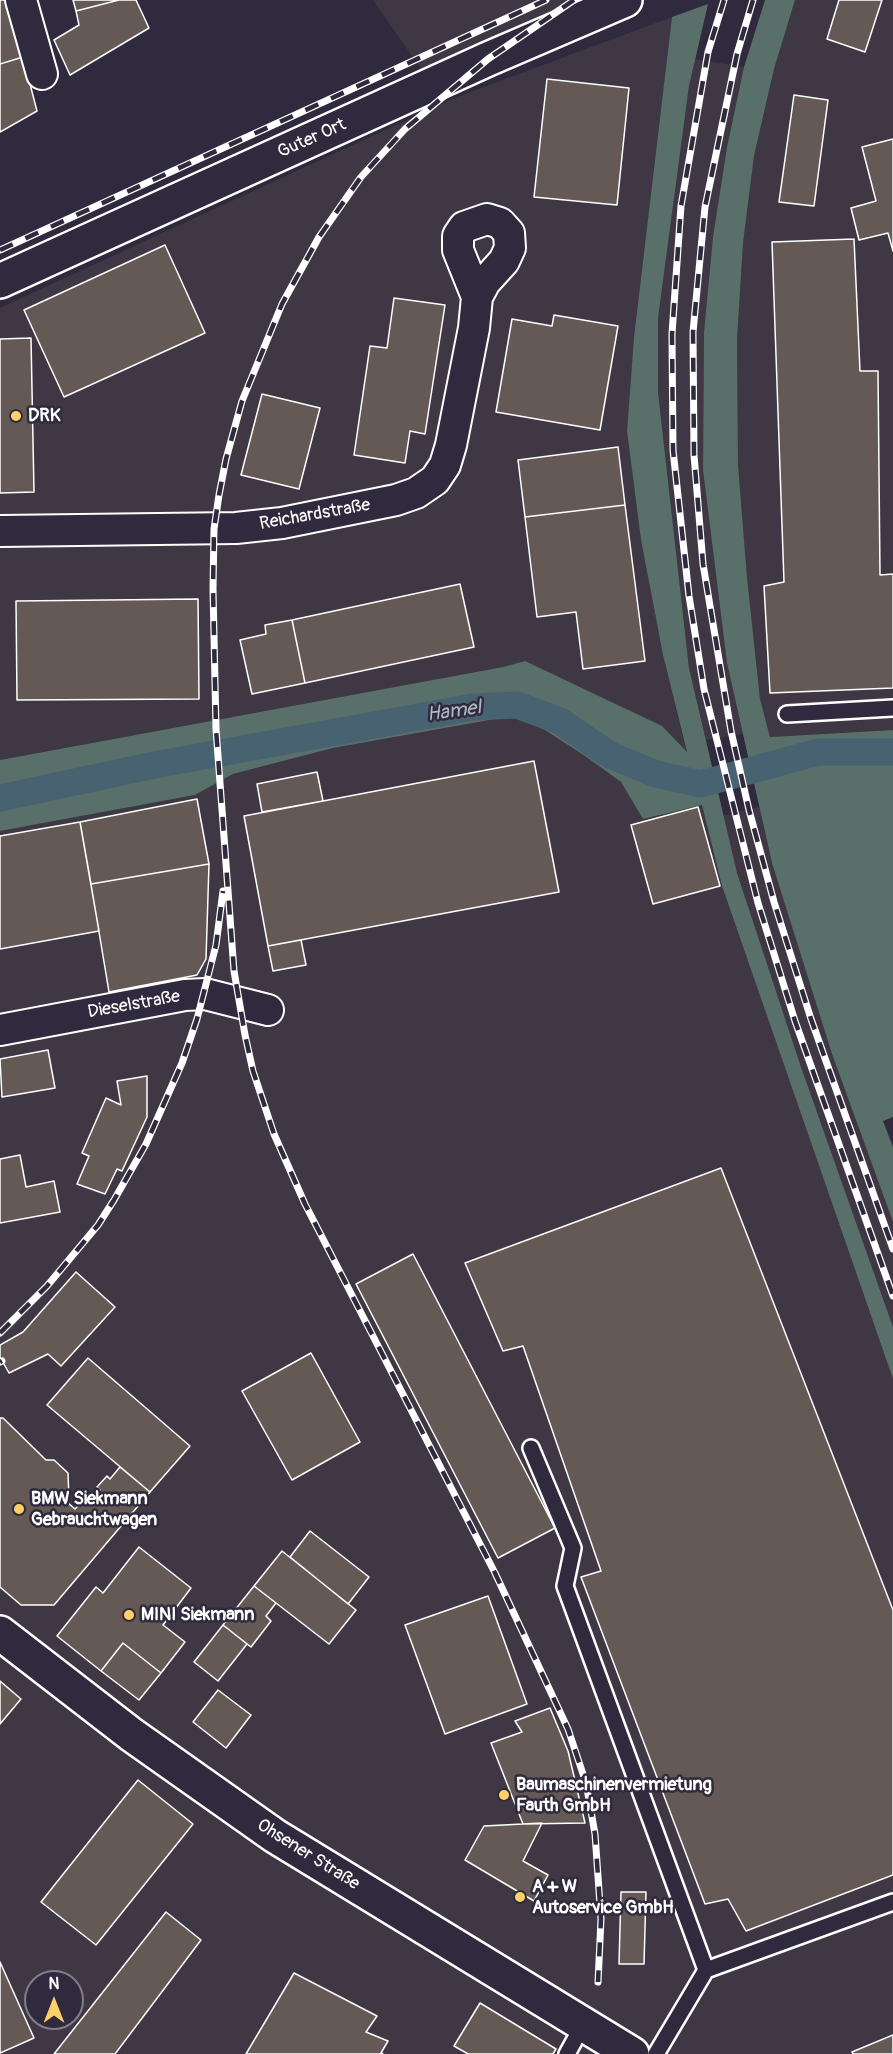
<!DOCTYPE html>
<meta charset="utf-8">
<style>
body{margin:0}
#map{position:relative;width:893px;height:2054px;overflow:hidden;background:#2f2a3d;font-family:Pangolin,sans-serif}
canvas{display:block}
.north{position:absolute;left:24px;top:1970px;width:60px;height:60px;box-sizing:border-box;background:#2f2a3d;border:2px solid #827f8b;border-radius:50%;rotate:0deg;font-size:16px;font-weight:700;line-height:24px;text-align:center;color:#fff}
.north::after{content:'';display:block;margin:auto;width:21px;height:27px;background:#ffd166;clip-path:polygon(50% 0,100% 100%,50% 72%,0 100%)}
</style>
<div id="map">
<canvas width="893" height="2054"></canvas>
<div class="north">N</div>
</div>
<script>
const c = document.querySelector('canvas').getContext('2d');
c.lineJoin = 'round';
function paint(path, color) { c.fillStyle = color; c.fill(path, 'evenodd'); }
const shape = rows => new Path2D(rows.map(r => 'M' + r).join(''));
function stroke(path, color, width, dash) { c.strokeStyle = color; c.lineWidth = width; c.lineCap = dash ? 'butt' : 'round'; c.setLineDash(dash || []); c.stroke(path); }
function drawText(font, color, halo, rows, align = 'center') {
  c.font = font + ' Pangolin,sans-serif'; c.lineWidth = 5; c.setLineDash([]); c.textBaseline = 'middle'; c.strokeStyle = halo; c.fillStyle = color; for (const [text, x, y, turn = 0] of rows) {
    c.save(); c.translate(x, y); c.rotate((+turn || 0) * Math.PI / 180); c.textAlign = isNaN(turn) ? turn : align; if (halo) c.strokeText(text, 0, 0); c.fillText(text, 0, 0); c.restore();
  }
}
const built = shape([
 [373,0,578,0,422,70],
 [795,0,893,0,893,730,770,737,760,699,747,577,738,465,737,340,743,243,754,156,774,69],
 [672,17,634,337,627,431,641,540,663,655,687,754,525,661,503,667,0,760,0,308,457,97],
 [695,59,744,67,727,147,713,237,704,332,703,470,727,663,743,734,706,740,689,668,658,392,658,318,689,86],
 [512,716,531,721,585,756,621,782,643,819,702,805,722,886,893,1379,893,2054,0,2054,0,831,195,795,233,774,333,748],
 [36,1982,72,1982,72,2018,36,2018],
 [759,807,772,863,832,1054,893,1222,893,1327,801,1067,737,873,723,816]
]);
const green = shape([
 [765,0,795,0,774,69,754,156,743,243,737,340,738,465,747,577,760,699,770,737,893,730,893,1117,883,1121,893,1147,893,1222,832,1054,772,863,727,663,703,470,704,332,713,237,727,147,744,67],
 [708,4,689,86,658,318,658,392,689,668,737,873,801,1067,893,1327,893,1379,722,886,702,805,643,819,621,782,585,756,531,721,512,716,333,748,233,774,195,795,0,831,0,760,503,667,525,661,662,726,687,752,663,655,641,540,627,431,634,337,672,17]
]);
const canal = shape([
 [0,798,154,765,473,707,517,705,560,721,610,755,656,774,701,784,818,752,893,752]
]);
const building = shape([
 [0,0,7,0,23,57,0,64,0,0],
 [73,0,119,0,76,11,73,0],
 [119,0,136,0,149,28,70,75,54,40,79,25,76,11,119,0],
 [839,0,882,0,865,52,827,39,839,0],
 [23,57,37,111,0,132,0,64,23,57],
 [547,79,629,88,617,205,534,197,547,79],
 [794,95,828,100,814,206,779,202,794,95],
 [893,139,893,251,888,233,859,240,851,208,876,201,862,147,893,139],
 [854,239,860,371,878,371,880,575,893,574,893,688,770,693,764,586,784,582,772,242,854,239],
 [165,245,205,333,64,397,24,310,165,245],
 [394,298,445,305,425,434,410,431,405,463,354,455,370,346,387,348,394,298],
 [554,315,618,326,600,430,496,412,512,319,552,326,554,315],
 [31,338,34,492,0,493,0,339,31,338],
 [262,394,320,408,299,489,241,475,262,394],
 [618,447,625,505,525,517,518,460,618,447],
 [625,505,645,661,583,669,576,612,537,617,525,517,625,505],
 [460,584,474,647,305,683,292,620,460,584],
 [198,599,199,699,17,700,16,601,198,599],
 [292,620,305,683,252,694,240,640,266,634,265,625,292,620],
 [534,761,559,892,268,946,244,816,534,761],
 [317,772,323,801,262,812,257,784,317,772],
 [197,799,209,864,91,884,80,822,197,799],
 [698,807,720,886,653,904,631,825,698,807],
 [80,822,99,931,0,949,0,836,80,822],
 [209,864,206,959,197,975,109,992,91,884,209,864],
 [301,940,306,965,273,971,268,946,301,940],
 [48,1050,55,1088,2,1097,0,1059,48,1050],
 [147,1076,147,1117,122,1171,117,1169,105,1194,77,1184,89,1156,82,1153,106,1098,121,1105,117,1081,147,1076],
 [20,1155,26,1187,54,1181,60,1212,0,1223,0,1159,20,1155],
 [721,1168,893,1610,893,1875,746,1931,728,1899,705,1904,581,1577,601,1571,523,1346,503,1351,465,1263,721,1168],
 [413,1254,555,1528,498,1558,356,1284,413,1254],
 [76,1272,115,1307,61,1366,48,1354,9,1373,0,1357,0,1345,23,1332,76,1272],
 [311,1353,360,1442,292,1480,242,1391,311,1353],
 [88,1358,190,1446,150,1492,47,1405,88,1358],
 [0,1418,3,1418,46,1460,54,1460,68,1473,69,1500,67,1502,75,1509,86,1497,91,1501,100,1490,97,1487,107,1476,110,1479,120,1467,150,1492,54,1605,21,1605,0,1587,0,1418],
 [310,1531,369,1577,348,1604,290,1557,310,1531],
 [139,1547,191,1588,163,1625,185,1642,161,1673,123,1643,101,1671,57,1636,96,1587,103,1593,139,1547],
 [282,1551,356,1610,329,1644,254,1586,282,1551],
 [254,1586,276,1603,266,1616,271,1621,251,1647,223,1625,254,1586],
 [488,1596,527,1704,445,1734,405,1625,488,1596],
 [223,1625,247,1644,218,1681,194,1662,223,1625],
 [123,1643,161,1673,139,1700,101,1671,123,1643],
 [0,1681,21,1699,0,1724,0,1681],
 [218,1690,251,1715,226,1748,193,1722,218,1690],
 [550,1708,568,1751,585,1823,523,1824,491,1743,522,1732,515,1721,550,1708],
 [138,1780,193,1824,96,1945,41,1902,138,1780],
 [542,1823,523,1861,548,1875,534,1901,465,1860,484,1826,542,1823],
 [621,1892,646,1892,644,1964,619,1964,621,1892],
 [166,1912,201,1940,115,2054,54,2054,166,1912],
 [0,1962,34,2038,0,2053,0,1962],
 [294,1973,377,2016,366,2032,388,2041,381,2053,383,2054,246,2054,294,1973],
 [480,2003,556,2049,553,2054,468,2054,454,2046,480,2003],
 [893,2035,893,2054,853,2054,852,2052,893,2035]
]);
const lane = shape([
 [787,714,893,708],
 [531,1448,573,1548,565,1586,706,1970],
 [567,2054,584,2023],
 [656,2054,706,1970,893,1902]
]);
const street = shape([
 [21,0,42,74],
 [0,531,236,528,282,523,396,500,416,493,435,480,445,465,451,445,474,328,477,297,485,282,504,261,510,248,509,233,500,223,487,219,464,227,458,236,458,250,477,297],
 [0,1030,185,995,205,994,268,1010]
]);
const secondary = shape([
 [0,281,488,59,625,0],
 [0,1633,132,1735,275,1836,632,2054]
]);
const rail = shape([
 [574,0,488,59,405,129,361,177,319,237,282,304,242,401,226,459,219,495,214,529,213,589,216,729,234,971,245,1035,253,1071,274,1134,305,1204,495,1573,568,1729,586,1783,595,1834,601,1919,598,1982],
 [724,0,708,52,681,206,672,334,673,450,689,596,704,689,758,903,795,1021,893,1296],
 [753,0,737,54,705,207,693,332,694,455,703,564,731,731,749,810,774,902,811,1019,893,1249],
 [0,250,546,0],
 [0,1333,47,1286,98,1225,114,1200,146,1144,182,1063,197,1019,216,945,223,891],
 [0,1362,2,1361]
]);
const markers = [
 [16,416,6,"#ffd166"],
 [19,1509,6,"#ffd166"],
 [129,1615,6,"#ffd166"],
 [504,1795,6,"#ffd166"],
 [520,1897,6,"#ffd166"]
];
const streetNames = [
 ["Guter Ort",312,139,-24],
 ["Reichardstraße",315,515,-10],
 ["Dieselstraße",134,1005,-10],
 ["Ohsener Straße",308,1855,32]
];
const poiNames = [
 ["DRK",28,416],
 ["BMW Siekmann",31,1499],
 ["Gebrauchtwagen",31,1520],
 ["MINI Siekmann",141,1615],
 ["Baumaschinenvermietung",516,1785],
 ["Fauth GmbH",516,1806],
 ["A + W",532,1887],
 ["Autoservice GmbH",532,1908]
];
const waterNames = [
 ["Hamel",454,712,-8]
];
paint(built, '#3f3844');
paint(green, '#596f69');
stroke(canal, '#496271', 27);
paint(building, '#645954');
stroke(building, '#fff', 1.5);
stroke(lane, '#fff', 20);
stroke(street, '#fff', 34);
stroke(secondary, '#fff', 38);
stroke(lane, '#2f2a3d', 15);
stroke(street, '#2f2a3d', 30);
stroke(secondary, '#2f2a3d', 33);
stroke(rail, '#fff', 7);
stroke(rail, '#2f2a3d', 4.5, [14]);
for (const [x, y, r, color] of markers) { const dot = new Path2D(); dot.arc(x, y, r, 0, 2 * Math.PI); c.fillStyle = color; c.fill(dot); stroke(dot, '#2f2a3d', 2); }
drawText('18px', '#fff', '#2f2a3d', streetNames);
drawText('bold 18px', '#fff', '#2f2a3d', poiNames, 'left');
drawText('italic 20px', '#adb8bf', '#2f2a3d', waterNames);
</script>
